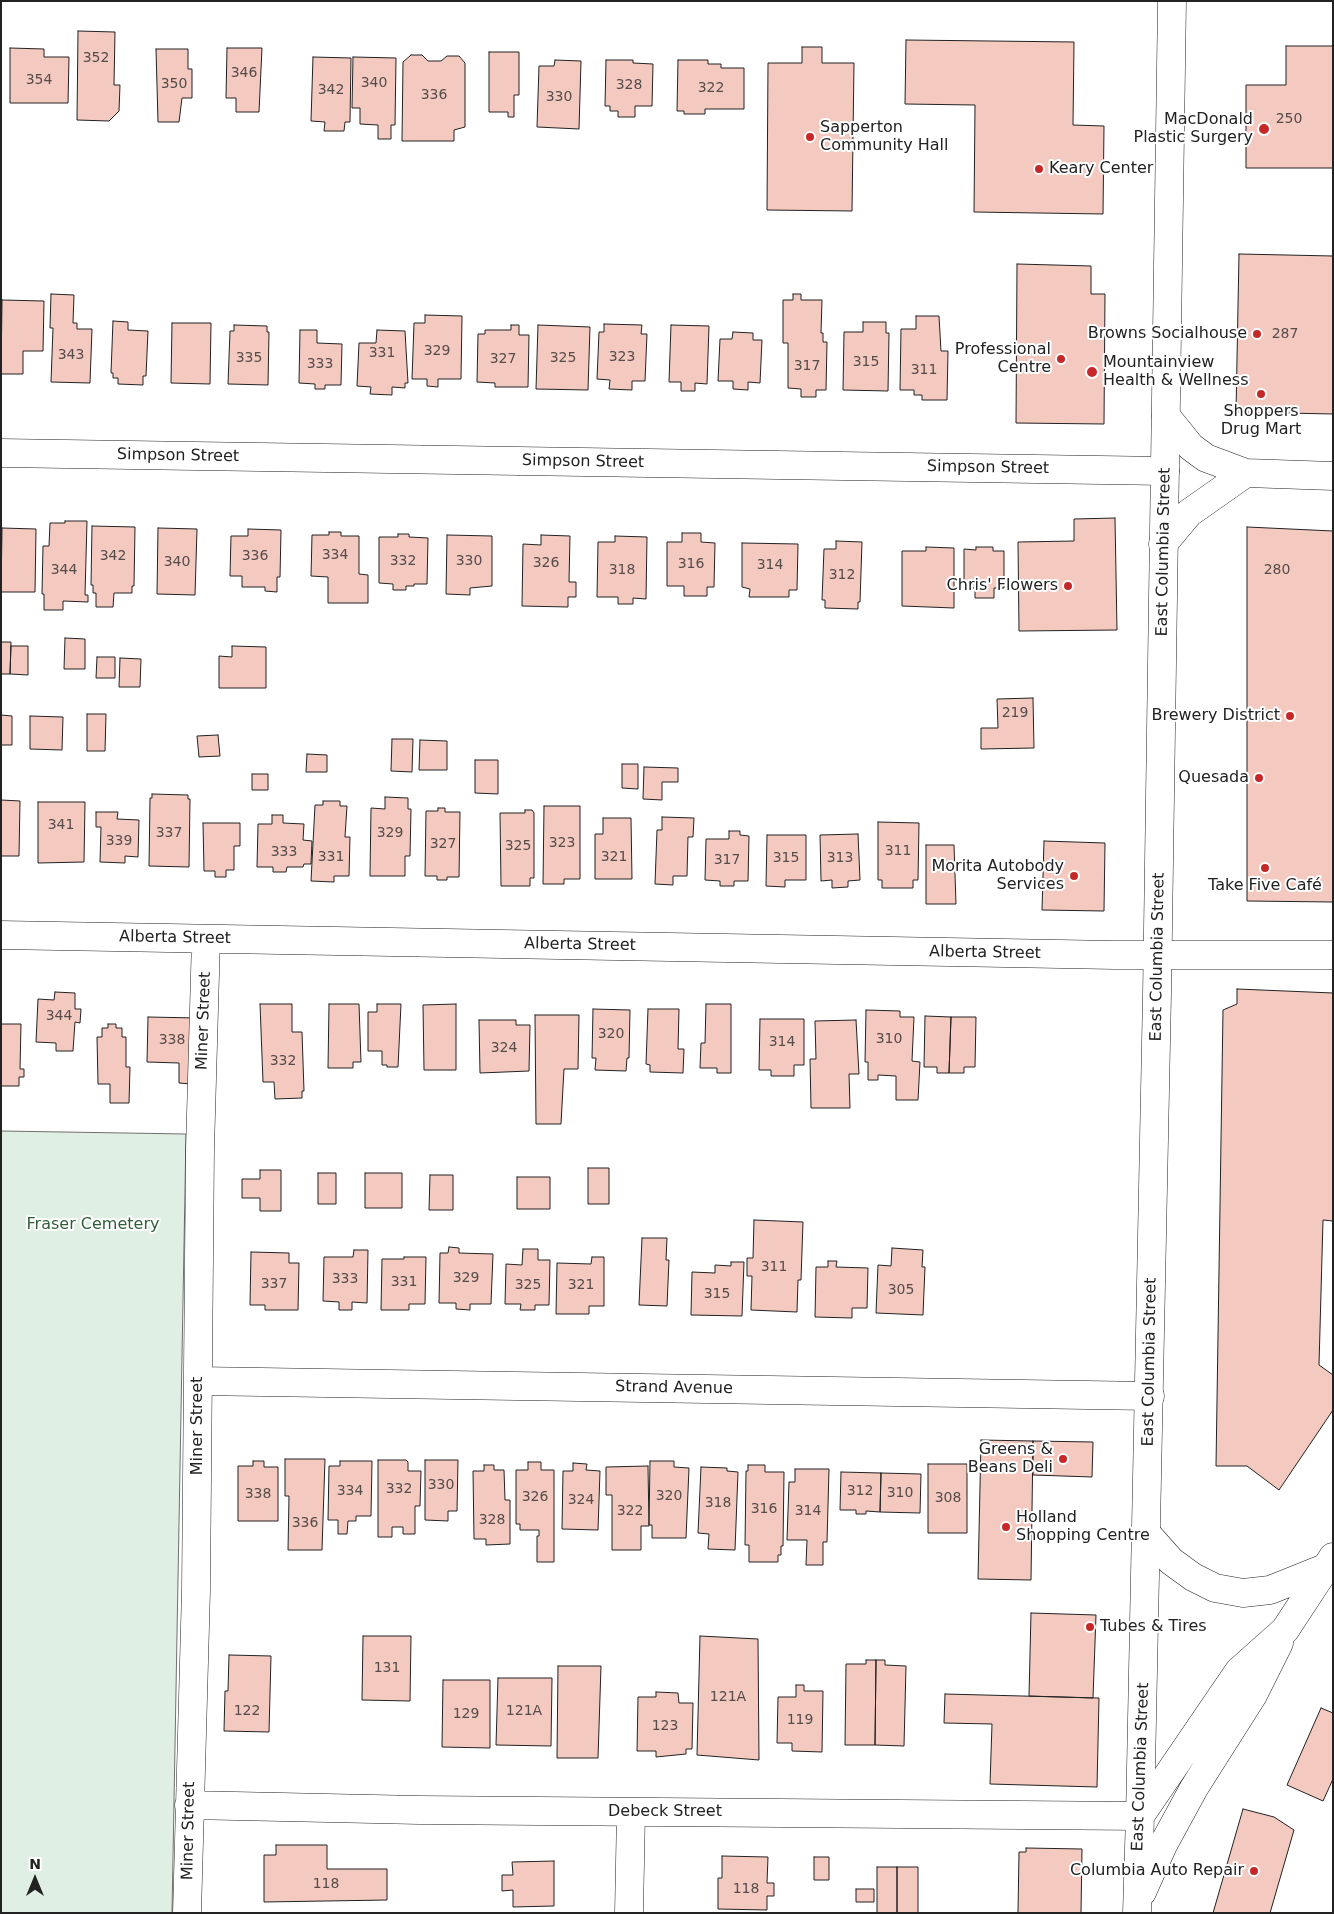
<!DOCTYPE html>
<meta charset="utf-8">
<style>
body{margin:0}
#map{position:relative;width:1334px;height:1914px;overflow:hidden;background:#fff;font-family:"DejaVu Sans",sans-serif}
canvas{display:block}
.frame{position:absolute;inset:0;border:2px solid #222;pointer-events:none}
.north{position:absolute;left:10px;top:1854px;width:50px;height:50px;-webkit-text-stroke:4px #fff;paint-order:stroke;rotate:0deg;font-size:14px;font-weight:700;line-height:20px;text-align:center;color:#222}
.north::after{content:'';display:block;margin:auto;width:18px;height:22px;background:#222;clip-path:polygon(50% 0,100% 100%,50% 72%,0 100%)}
</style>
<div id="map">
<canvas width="1334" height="1914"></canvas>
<div class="frame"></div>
<div class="north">N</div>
</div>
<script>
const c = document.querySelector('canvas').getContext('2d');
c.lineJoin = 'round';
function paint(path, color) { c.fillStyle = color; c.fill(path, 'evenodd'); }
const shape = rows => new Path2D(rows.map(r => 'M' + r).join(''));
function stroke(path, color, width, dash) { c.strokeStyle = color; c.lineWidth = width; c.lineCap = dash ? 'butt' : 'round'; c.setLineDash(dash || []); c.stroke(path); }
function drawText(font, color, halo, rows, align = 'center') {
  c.font = font + ' "DejaVu Sans",sans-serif'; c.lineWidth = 4; c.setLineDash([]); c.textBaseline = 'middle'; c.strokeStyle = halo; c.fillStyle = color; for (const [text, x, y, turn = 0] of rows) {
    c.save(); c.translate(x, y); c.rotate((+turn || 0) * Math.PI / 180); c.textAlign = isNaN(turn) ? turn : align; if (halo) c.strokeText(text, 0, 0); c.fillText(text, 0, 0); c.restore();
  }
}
const green = shape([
 [1,1131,186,1134,172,1913,1,1913,1,1131]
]);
const building = shape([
 [78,31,115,32,114,85,120,85,119,111,109,121,77,120,78,31],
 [906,40,1074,42,1073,125,1104,126,1103,214,974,212,975,105,905,104,906,40],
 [1286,46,1333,46,1333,168,1246,168,1246,85,1286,85,1286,46],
 [802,47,822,47,822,63,854,63,852,211,767,210,768,63,802,63,802,47],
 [10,48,44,49,44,57,69,57,68,103,10,103,10,48],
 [227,48,262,48,259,112,236,112,236,98,226,98,227,48],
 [156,49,188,49,188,69,192,69,192,98,182,98,179,122,158,122,156,49],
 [489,52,519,52,519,95,514,95,514,117,508,117,508,112,489,112,489,52],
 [411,55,422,55,428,61,441,61,447,56,459,56,465,63,465,127,454,130,454,141,402,141,403,62,411,55],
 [313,57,351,58,350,122,345,122,344,131,324,131,325,122,311,121,313,57],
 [353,57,396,58,395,125,391,125,391,139,378,139,378,125,360,124,360,108,352,108,353,57],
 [555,60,581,61,579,129,537,127,539,66,554,66,555,60],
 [606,60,633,60,633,63,653,64,652,106,635,106,635,117,618,117,618,111,610,111,610,106,605,106,606,60],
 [678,60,708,60,708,64,721,64,721,68,744,68,744,109,705,109,705,114,684,114,684,111,677,111,678,60],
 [1239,254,1333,256,1333,414,1236,412,1239,254],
 [1017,264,1091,266,1091,294,1105,294,1104,424,1016,423,1017,264],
 [51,294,74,295,73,323,77,323,77,329,92,329,90,383,51,382,53,328,50,328,51,294],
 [793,294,801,294,801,300,822,300,821,333,823,333,823,342,827,342,826,390,816,390,816,397,801,397,801,389,788,388,788,343,783,343,783,300,793,300,793,294],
 [2,300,44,301,43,351,23,351,23,374,1,374,2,300],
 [425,315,462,316,461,379,438,379,438,387,427,386,427,379,412,379,414,323,425,323,425,315],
 [916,316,939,316,941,351,948,351,947,400,922,400,922,395,914,395,914,390,900,390,901,329,916,329,916,316],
 [113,321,128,322,128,330,148,331,146,376,143,376,143,385,118,384,118,378,113,378,113,373,111,373,113,321],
 [863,322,886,322,886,333,889,333,888,391,843,390,844,332,863,332,863,322],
 [172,323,211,323,210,384,171,383,172,323],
 [604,324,642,325,641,334,647,334,645,381,632,381,632,390,609,389,610,380,597,379,599,332,604,332,604,324],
 [234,325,267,326,267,332,269,332,268,385,228,384,230,331,234,331,234,325],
 [511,325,519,325,519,335,529,335,528,387,495,387,495,383,477,382,478,334,485,334,485,330,511,330,511,325],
 [538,325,590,327,588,390,536,389,538,325],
 [671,325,709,326,707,384,695,383,695,391,681,391,681,382,669,382,671,325],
 [300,330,317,330,317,343,342,344,341,385,325,385,325,389,315,389,315,384,299,383,300,330],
 [377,330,405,331,408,383,405,383,405,388,392,387,392,395,370,394,371,387,357,386,359,343,376,343,377,330],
 [733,332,753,333,753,340,762,340,760,383,748,382,748,390,733,389,733,381,718,381,720,339,732,339,733,332],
 [1115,518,1117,630,1019,631,1018,542,1074,541,1074,519,1115,518],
 [65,521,87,521,85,595,88,595,88,602,63,601,63,610,44,610,44,594,42,594,43,546,49,546,50,523,65,523,65,521],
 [92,526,135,527,134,586,132,586,132,593,114,593,113,607,96,607,96,593,93,593,93,585,91,585,92,526],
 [1247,527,1333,531,1333,902,1247,901,1247,527],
 [2,528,36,529,35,592,1,592,2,528],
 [158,528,197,529,195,595,157,594,158,528],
 [248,529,281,530,280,577,277,577,277,592,265,591,265,587,242,587,242,576,230,576,231,536,248,536,248,529],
 [329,532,341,532,341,536,359,536,359,574,368,575,368,603,328,603,328,577,311,576,312,535,329,535,329,532],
 [682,533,701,533,701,542,715,543,714,587,707,587,707,596,684,596,684,586,667,586,667,542,682,542,682,533],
 [398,534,409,534,409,537,428,538,427,584,414,584,414,586,406,586,406,590,393,590,393,584,379,583,379,537,398,537,398,534],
 [447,535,492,536,492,586,470,588,470,595,446,594,447,535],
 [541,535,570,536,569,582,576,582,576,597,568,597,568,607,522,606,523,544,541,545,541,535],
 [615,536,647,537,646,599,633,598,633,604,618,604,618,597,597,597,598,542,615,542,615,536],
 [836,541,862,542,860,602,858,602,858,609,825,608,825,600,822,600,824,549,836,549,836,541],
 [742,543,798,544,797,590,789,590,789,597,749,597,750,589,742,587,742,543],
 [926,547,954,548,954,608,902,606,902,551,926,551,926,547],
 [976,547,993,547,993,551,1004,551,1004,588,994,588,994,598,975,598,975,588,964,588,964,549,976,550,976,547],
 [65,638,85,639,85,669,64,669,65,638],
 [1,642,11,642,10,674,1,674,1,642],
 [11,646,28,646,28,675,10,674,11,646],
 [232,646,266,647,266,688,219,688,219,656,232,657,232,646],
 [97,657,115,657,115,678,96,678,97,657],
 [120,658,141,659,140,687,119,687,120,658],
 [1033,698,1034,748,981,749,981,728,998,728,997,699,1033,698],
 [87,714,106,714,105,751,87,751,87,714],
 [1,715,12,716,12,745,1,745,1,715],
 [30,716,63,717,62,750,30,749,30,716],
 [218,735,220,756,199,757,197,736,218,735],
 [392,739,413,739,412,772,391,771,392,739],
 [420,740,447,741,447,770,419,770,420,740],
 [307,754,327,755,327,772,306,772,307,754],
 [475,760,498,760,498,794,475,793,475,760],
 [622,764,638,764,638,789,622,788,622,764],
 [644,767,678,768,678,782,662,782,662,800,643,799,644,767],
 [252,774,268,774,268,790,252,790,252,774],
 [152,794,188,795,188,799,190,799,189,867,149,866,150,798,152,798,152,794],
 [385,797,408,798,408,809,411,809,410,856,405,856,405,876,370,876,371,808,385,809,385,797],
 [1,800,20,801,19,856,1,856,1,800],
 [323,801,340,801,340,806,347,806,345,837,350,837,349,876,334,876,334,882,311,881,315,805,323,805,323,801],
 [38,802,85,802,84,862,38,863,38,802],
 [544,806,580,806,580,879,564,879,564,884,543,884,544,806],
 [438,808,445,808,445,812,460,812,459,877,447,877,447,880,437,880,437,876,425,876,426,811,438,811,438,808],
 [525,810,532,810,534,813,534,878,530,878,530,886,501,886,500,813,525,813,525,810],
 [96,812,118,812,117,819,139,820,138,857,125,856,125,863,100,862,101,827,96,827,96,812],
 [272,815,283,815,283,823,304,824,303,840,312,841,311,864,304,864,303,867,287,867,286,872,273,872,273,867,257,867,258,824,272,824,272,815],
 [662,817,694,818,693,837,688,837,687,876,673,876,673,885,655,884,657,830,662,830,662,817],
 [603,818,631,818,632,879,595,879,595,834,603,834,603,818],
 [878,822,919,823,918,880,913,880,913,888,882,888,882,880,878,880,878,822],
 [203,823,240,823,240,846,234,846,234,870,226,870,226,877,215,877,215,871,204,871,203,823],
 [729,831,740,831,740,835,749,836,748,881,734,881,734,886,720,886,720,881,705,880,706,839,729,839,729,831],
 [858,834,860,880,848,881,848,887,832,888,832,880,821,881,820,835,858,834],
 [767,835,806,835,806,880,785,880,785,887,766,886,767,835],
 [1044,841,1105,843,1104,911,1042,910,1044,841],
 [926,845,954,845,956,904,926,904,926,845],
 [1237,989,1333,993,1333,1221,1323,1220,1319,1365,1333,1375,1333,1410,1279,1490,1247,1466,1216,1466,1223,1010,1237,1004,1237,989],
 [55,992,75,993,75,1009,81,1009,80,1023,75,1022,73,1051,56,1051,56,1043,36,1042,38,999,54,1000,55,992],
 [260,1004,292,1004,292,1032,302,1032,304,1091,302,1091,302,1098,275,1099,274,1082,263,1082,260,1004],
 [329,1004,359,1004,361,1062,353,1062,353,1068,328,1068,329,1004],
 [377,1004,401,1004,398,1067,387,1067,387,1065,382,1065,382,1051,368,1051,368,1012,377,1012,377,1004],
 [456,1004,456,1070,424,1070,423,1005,456,1004],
 [706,1004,731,1004,731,1073,717,1073,717,1068,700,1068,701,1043,705,1043,706,1004],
 [593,1009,630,1010,629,1058,627,1058,626,1071,595,1070,596,1058,592,1058,593,1009],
 [648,1009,679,1009,678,1049,684,1049,683,1073,650,1072,650,1065,646,1064,648,1009],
 [866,1010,900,1011,900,1017,914,1017,912,1061,920,1062,918,1100,896,1100,896,1076,878,1075,878,1080,868,1080,868,1062,865,1062,866,1010],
 [535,1015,579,1015,578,1069,564,1069,561,1124,536,1124,535,1015],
 [925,1016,951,1017,949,1073,937,1073,937,1067,924,1067,925,1016],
 [148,1017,197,1018,191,1084,179,1083,179,1063,147,1062,148,1017],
 [951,1017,976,1017,975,1067,964,1067,964,1073,949,1073,951,1017],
 [760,1019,804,1019,804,1065,794,1065,794,1076,771,1076,771,1070,759,1070,760,1019],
 [479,1020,516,1020,516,1025,530,1025,529,1071,480,1073,479,1020],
 [856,1020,859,1074,849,1074,850,1108,811,1108,810,1059,816,1059,815,1021,856,1020],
 [1,1024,21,1024,20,1069,24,1069,24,1077,19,1077,19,1086,1,1086,1,1024],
 [108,1024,116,1024,116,1028,122,1028,122,1037,126,1037,126,1067,130,1067,129,1103,110,1103,110,1084,98,1084,97,1037,102,1037,102,1028,108,1028,108,1024],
 [588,1168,609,1168,609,1204,588,1204,588,1168],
 [260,1170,281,1170,281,1211,260,1211,260,1198,242,1198,242,1179,260,1179,260,1170],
 [318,1173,336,1173,336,1204,318,1204,318,1173],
 [365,1173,402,1173,402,1208,365,1208,365,1173],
 [430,1175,453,1175,453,1210,429,1210,430,1175],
 [517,1177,550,1177,550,1209,517,1209,517,1177],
 [754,1220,803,1222,801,1280,798,1280,797,1312,751,1310,752,1276,747,1276,747,1258,753,1258,754,1220],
 [642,1238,667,1238,666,1260,669,1260,667,1306,639,1305,642,1238],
 [449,1247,459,1248,459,1253,493,1254,491,1304,470,1304,470,1310,456,1309,456,1303,439,1303,440,1253,448,1253,449,1247],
 [892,1248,923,1250,922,1267,925,1267,923,1315,876,1313,878,1265,891,1266,892,1248],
 [523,1249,538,1249,538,1260,550,1260,549,1305,535,1305,535,1310,520,1310,521,1304,505,1304,506,1264,522,1265,523,1249],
 [354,1250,368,1250,367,1303,352,1302,352,1310,339,1310,339,1302,323,1301,324,1257,353,1257,354,1250],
 [251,1252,289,1253,289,1263,299,1263,298,1310,265,1310,265,1305,250,1305,251,1252],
 [404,1257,426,1257,425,1304,409,1304,409,1310,381,1310,382,1259,404,1259,404,1257],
 [592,1257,604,1257,604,1306,589,1306,589,1314,556,1314,557,1263,591,1264,592,1257],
 [828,1261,837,1261,836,1267,868,1268,867,1308,852,1308,852,1318,815,1317,816,1267,828,1267,828,1261],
 [731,1262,744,1262,742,1316,691,1315,692,1272,715,1273,715,1265,731,1266,731,1262],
 [981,1440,1033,1441,1031,1580,978,1579,981,1440],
 [1033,1441,1093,1442,1092,1477,1033,1475,1033,1441],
 [285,1459,325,1459,322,1550,288,1550,289,1496,285,1496,285,1459],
 [378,1460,406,1460,408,1462,408,1471,421,1471,420,1506,415,1506,415,1534,403,1534,403,1527,392,1527,392,1537,378,1537,378,1460],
 [425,1460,458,1460,457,1511,448,1511,448,1521,425,1520,425,1460],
 [253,1461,264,1461,264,1467,278,1467,278,1521,238,1521,238,1466,253,1466,253,1461],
 [340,1461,372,1461,371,1516,356,1516,356,1521,348,1521,347,1534,338,1534,338,1520,328,1520,329,1466,340,1466,340,1461],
 [650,1461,674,1461,674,1467,689,1468,686,1538,652,1538,652,1525,649,1525,650,1461],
 [528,1462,541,1462,541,1470,554,1470,554,1562,537,1562,537,1536,539,1536,539,1530,520,1530,520,1524,516,1524,516,1470,528,1470,528,1462],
 [573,1463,587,1464,586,1470,600,1471,598,1530,562,1529,563,1471,573,1471,573,1463],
 [928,1464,967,1464,967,1533,928,1533,928,1464],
 [484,1465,494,1465,494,1470,504,1470,505,1500,510,1500,510,1544,486,1545,486,1539,474,1539,473,1471,484,1471,484,1465],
 [748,1465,765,1465,765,1472,784,1472,783,1546,781,1546,781,1555,778,1555,778,1562,749,1562,749,1545,745,1545,746,1471,748,1471,748,1465],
 [648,1466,649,1526,641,1526,641,1550,612,1550,612,1495,606,1495,606,1467,648,1466],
 [701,1467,727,1468,727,1471,738,1472,735,1550,708,1549,709,1534,698,1533,701,1467],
 [795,1469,829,1469,827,1542,823,1542,823,1565,806,1565,807,1540,787,1540,789,1482,795,1482,795,1469],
 [841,1472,881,1473,880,1512,866,1511,866,1514,856,1514,856,1510,840,1510,841,1472],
 [881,1473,921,1474,920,1513,880,1512,881,1473],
 [1031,1613,1096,1615,1093,1698,1029,1696,1031,1613],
 [363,1636,411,1636,410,1701,362,1700,363,1636],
 [700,1636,758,1639,759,1760,697,1755,700,1636],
 [229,1655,271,1656,269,1732,224,1731,225,1691,228,1691,229,1655],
 [866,1660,876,1660,875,1745,845,1745,846,1664,866,1664,866,1660],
 [876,1660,885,1660,885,1665,906,1666,904,1746,875,1745,876,1660],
 [558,1666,601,1666,598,1758,557,1758,558,1666],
 [498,1678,552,1678,551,1746,496,1745,498,1678],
 [443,1680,490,1680,490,1748,442,1747,443,1680],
 [796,1685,804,1685,804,1691,823,1691,822,1752,792,1751,792,1743,777,1743,778,1697,796,1697,796,1685],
 [656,1692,678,1693,679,1703,693,1703,692,1749,686,1749,686,1754,656,1757,656,1751,637,1751,638,1697,656,1697,656,1692],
 [945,1694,1099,1698,1097,1787,990,1784,992,1724,944,1723,945,1694],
 [1321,1708,1333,1713,1333,1779,1323,1801,1287,1785,1321,1708],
 [1243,1809,1274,1817,1294,1830,1270,1913,1213,1913,1243,1809],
 [276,1845,327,1845,327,1869,387,1869,387,1900,264,1902,264,1855,276,1855,276,1845],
 [1026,1848,1082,1849,1081,1913,1018,1913,1019,1852,1026,1852,1026,1848],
 [722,1856,768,1857,767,1883,774,1883,774,1896,767,1896,767,1910,718,1909,718,1878,722,1878,722,1856],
 [814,1857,829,1857,829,1880,814,1880,814,1857],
 [554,1861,554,1906,513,1907,513,1890,502,1891,502,1875,513,1875,512,1862,554,1861],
 [877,1867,897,1867,897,1913,877,1913,877,1867],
 [897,1867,918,1867,918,1913,897,1913,897,1867],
 [856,1889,874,1889,874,1902,856,1902,856,1889]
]);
const minor = shape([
 [1166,416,1191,447,1206,458,1246,473,1333,476],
 [1,453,1165,471],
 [1163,544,1189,513,1246,473],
 [1,935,1115,955,1333,955],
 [198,1381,1150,1396],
 [189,1805,419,1810,1140,1816],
 [187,1913,196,1590,200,1149,206,939],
 [629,1913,631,1812]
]);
const tertiary = shape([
 [1140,1816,1157,994,1172,1]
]);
const primary = shape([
 [1147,1534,1171,1561,1193,1577,1215,1588,1243,1593,1270,1590,1325,1568],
 [1142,1892,1163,1845,1194,1788,1253,1695,1279,1643],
 [1137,1913,1140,1816,1239,1671,1285,1630,1333,1557]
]);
const markers = [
 [1264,129,6,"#c62828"],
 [810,137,5,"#c62828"],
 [1039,169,5,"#c62828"],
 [1257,334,5,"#c62828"],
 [1061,359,5,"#c62828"],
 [1092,372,6,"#c62828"],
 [1261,394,5,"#c62828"],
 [1068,586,5,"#c62828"],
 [1290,716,5,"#c62828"],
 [1259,778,5,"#c62828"],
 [1265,868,5,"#c62828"],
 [1074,876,5,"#c62828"],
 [1063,1459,5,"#c62828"],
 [1006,1527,5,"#c62828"],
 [1090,1627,5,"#c62828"],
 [1254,1871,5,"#c62828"]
];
const numberNames = [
 ["352",96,58],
 ["346",244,73],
 ["354",39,80],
 ["340",374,83],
 ["350",174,84],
 ["328",629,85],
 ["322",711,88],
 ["342",331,90],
 ["336",434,95],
 ["330",559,97],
 ["250",1289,119],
 ["287",1285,334],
 ["329",437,351],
 ["331",382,353],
 ["343",71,355],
 ["323",622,357],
 ["335",249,358],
 ["325",563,358],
 ["327",503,359],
 ["315",866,362],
 ["333",320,364],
 ["317",807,366],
 ["311",924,370],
 ["334",335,555],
 ["342",113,556],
 ["336",255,556],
 ["332",403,561],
 ["330",469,561],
 ["340",177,562],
 ["326",546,563],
 ["316",691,564],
 ["314",770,565],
 ["344",64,570],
 ["318",622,570],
 ["280",1277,570],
 ["312",842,575],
 ["219",1015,713],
 ["341",61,825],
 ["337",169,833],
 ["329",390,833],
 ["339",119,841],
 ["323",562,843],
 ["327",443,844],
 ["325",518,846],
 ["311",898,851],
 ["333",284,852],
 ["331",331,857],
 ["321",614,857],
 ["315",786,858],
 ["313",840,858],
 ["317",727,860],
 ["344",59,1016],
 ["320",611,1034],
 ["310",889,1039],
 ["338",172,1040],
 ["314",782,1042],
 ["324",504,1048],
 ["332",283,1061],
 ["311",774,1267],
 ["329",466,1278],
 ["333",345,1279],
 ["331",404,1282],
 ["337",274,1284],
 ["325",528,1285],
 ["321",581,1285],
 ["305",901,1290],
 ["315",717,1294],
 ["330",441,1485],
 ["332",399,1489],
 ["334",350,1491],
 ["312",860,1491],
 ["310",900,1493],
 ["338",258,1494],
 ["320",669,1496],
 ["326",535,1497],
 ["308",948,1498],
 ["324",581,1500],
 ["318",718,1503],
 ["316",764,1509],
 ["322",630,1511],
 ["314",808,1511],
 ["328",492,1520],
 ["336",305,1523],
 ["131",387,1668],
 ["121A",728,1697],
 ["122",247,1711],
 ["121A",524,1711],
 ["129",466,1714],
 ["119",800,1720],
 ["123",665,1726],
 ["118",326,1884],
 ["118",746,1889]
];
const poiNames = [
 ["MacDonald",1253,120],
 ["Plastic Surgery",1253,138],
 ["Sapperton",820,128,"left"],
 ["Community Hall",820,146,"left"],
 ["Keary Center",1049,169,"left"],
 ["Browns Socialhouse",1247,334],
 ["Professional",1051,350],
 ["Centre",1051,368],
 ["Mountainview",1103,363,"left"],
 ["Health & Wellness",1103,381,"left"],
 ["Shoppers",1261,412,"center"],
 ["Drug Mart",1261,430,"center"],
 ["Chris' Flowers",1058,586],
 ["Brewery District",1280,716],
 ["Quesada",1249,778],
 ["Morita Autobody",1064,867],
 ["Services",1064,885],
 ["Take Five Café",1265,886,"center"],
 ["Greens &",1053,1450],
 ["Beans Deli",1053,1468],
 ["Holland",1016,1518,"left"],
 ["Shopping Centre",1016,1536,"left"],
 ["Tubes & Tires",1100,1627,"left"],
 ["Columbia Auto Repair",1244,1871]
];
const streetNames = [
 ["Simpson Street",178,456,1],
 ["Simpson Street",583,462,1],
 ["Simpson Street",988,468,1],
 ["East Columbia Street",1164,552,-89],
 ["Alberta Street",175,938,1],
 ["Alberta Street",580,945,1],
 ["Alberta Street",985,953,1],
 ["East Columbia Street",1158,957,-89],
 ["Miner Street",204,1021,-88],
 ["East Columbia Street",1150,1362,-89],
 ["Strand Avenue",674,1388,1],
 ["Miner Street",198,1426,-90],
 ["East Columbia Street",1141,1767,-88],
 ["Debeck Street",665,1812],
 ["Miner Street",189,1831,-89]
];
const parkNames = [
 ["Fraser Cemetery",93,1225]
];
paint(green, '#e0efe3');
stroke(green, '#6f6f6f', 1);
paint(building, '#f3c9c0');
stroke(building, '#222', 1);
stroke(minor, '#222', 29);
stroke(tertiary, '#222', 29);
stroke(primary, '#222', 29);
stroke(minor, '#fff', 28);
stroke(tertiary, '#fff', 28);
stroke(primary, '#fff', 28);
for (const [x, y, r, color] of markers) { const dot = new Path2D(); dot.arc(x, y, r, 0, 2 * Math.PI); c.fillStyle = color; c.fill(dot); stroke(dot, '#fff', 2); }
drawText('14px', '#564c4a', null, numberNames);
drawText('16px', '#222', '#fff', poiNames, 'right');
drawText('16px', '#222', '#fff', streetNames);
drawText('16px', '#2f5e38', '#fff', parkNames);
</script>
